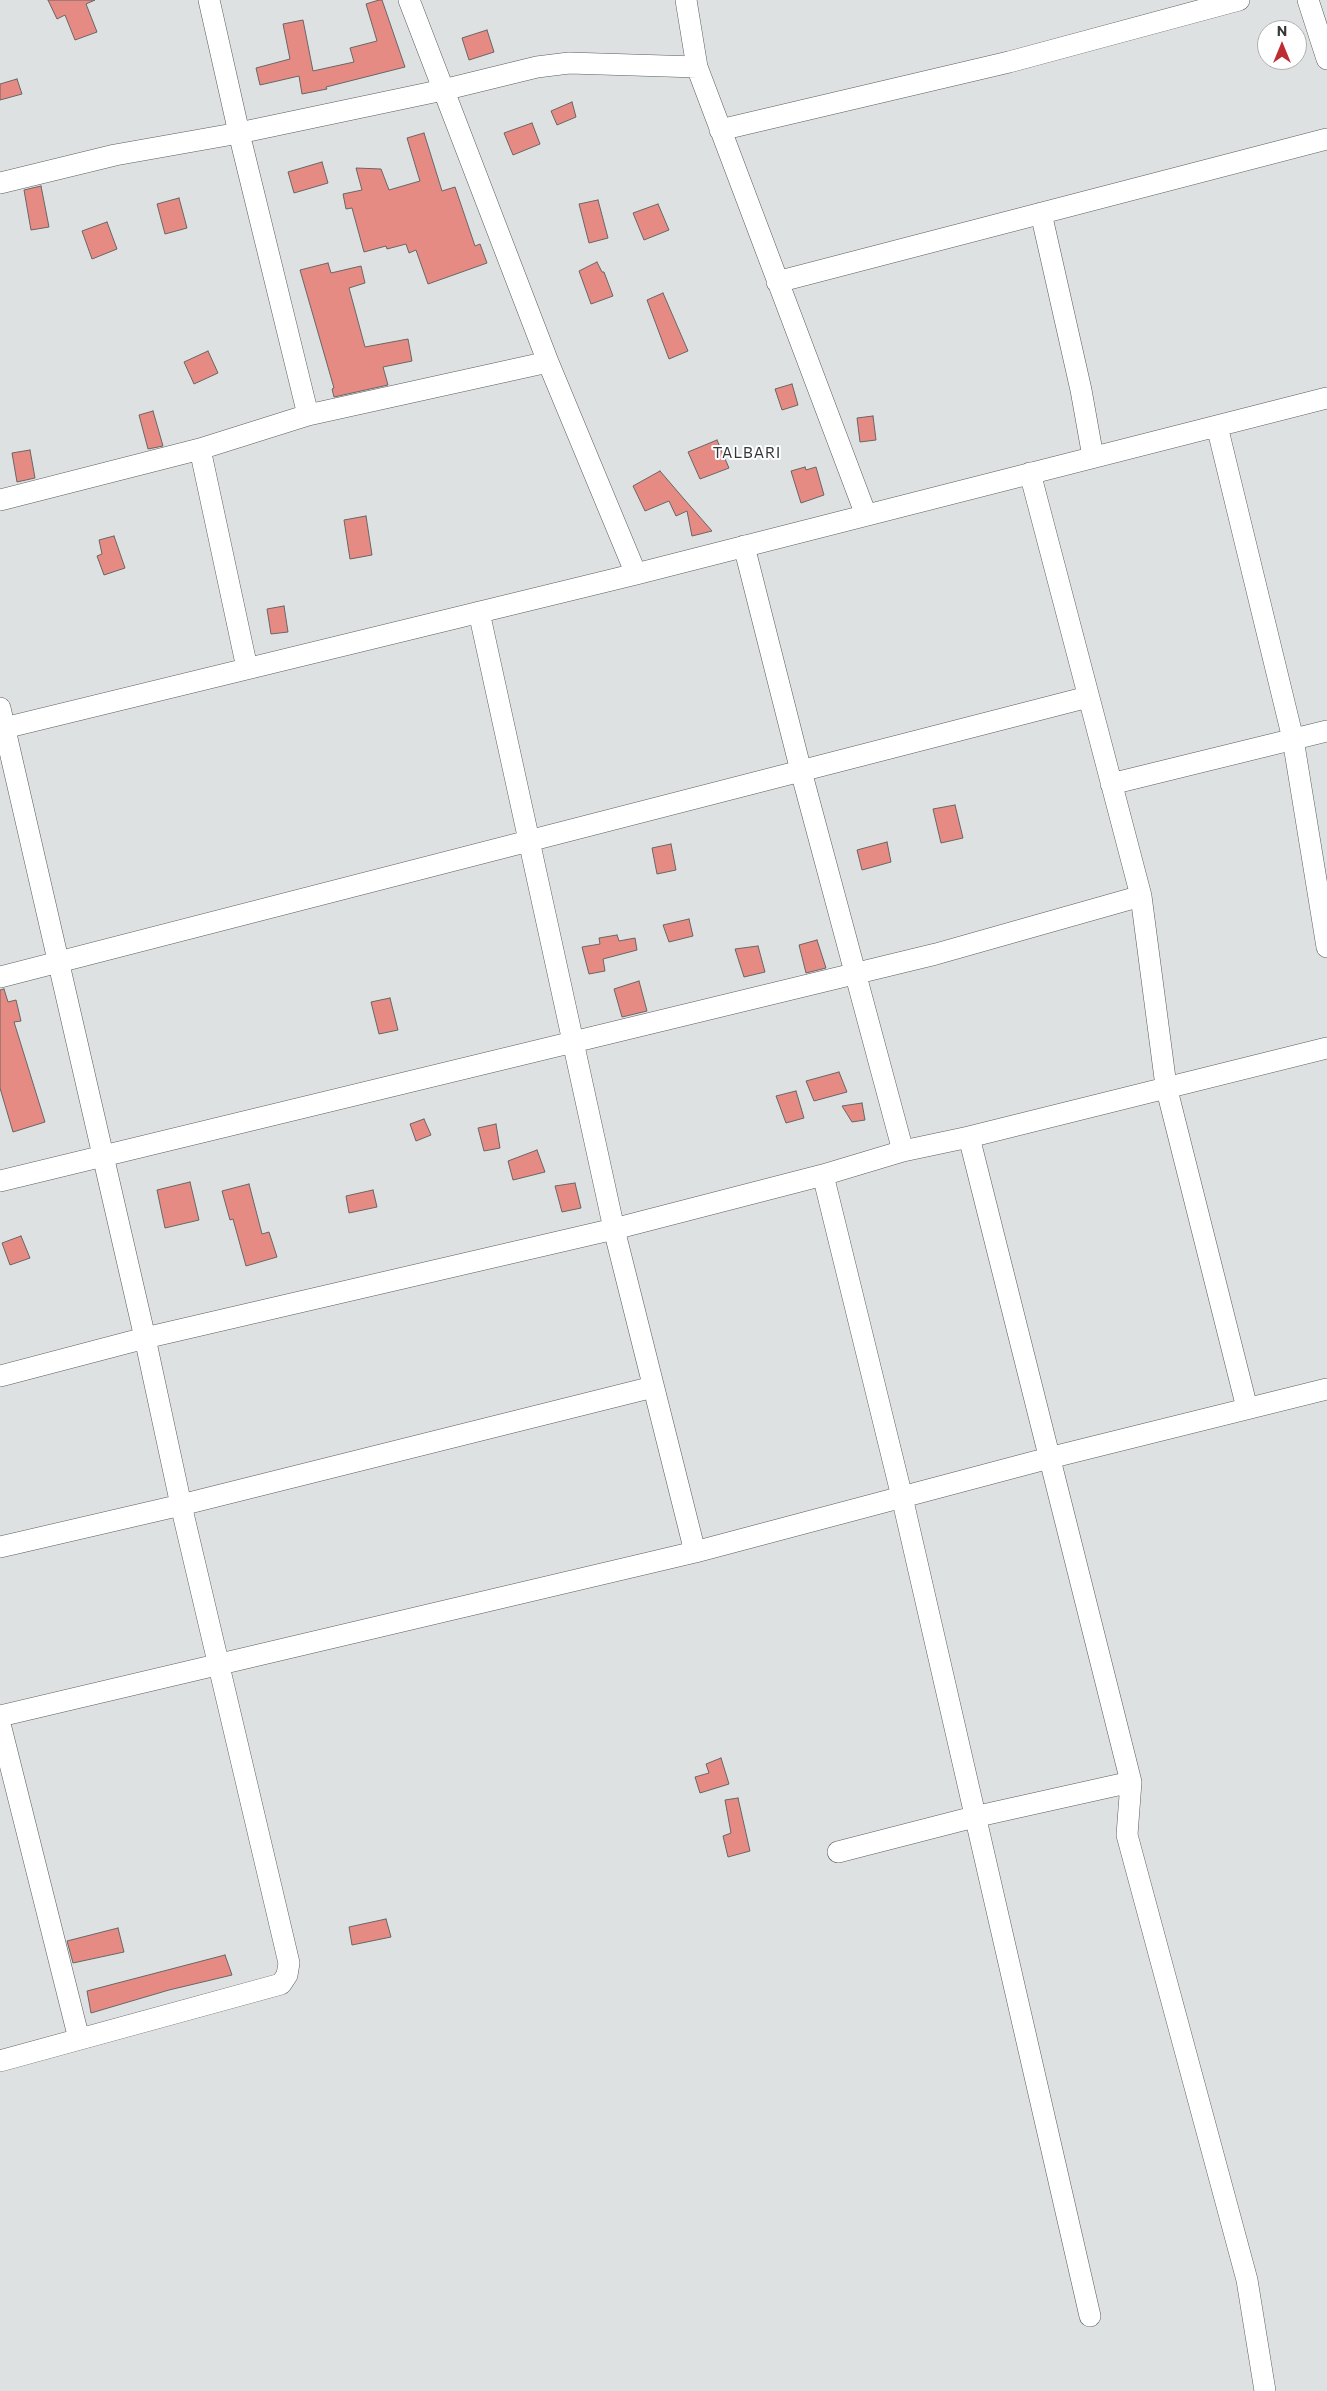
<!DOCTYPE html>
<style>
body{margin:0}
#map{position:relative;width:1327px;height:2391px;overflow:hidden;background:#dde1e2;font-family:Commissioner,sans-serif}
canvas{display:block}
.north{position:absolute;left:1257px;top:20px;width:50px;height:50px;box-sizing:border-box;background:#fff;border:1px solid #afafb0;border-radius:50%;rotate:0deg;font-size:14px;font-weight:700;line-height:20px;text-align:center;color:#363839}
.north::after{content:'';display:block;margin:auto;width:18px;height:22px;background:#bd2d32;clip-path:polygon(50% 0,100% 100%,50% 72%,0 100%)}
</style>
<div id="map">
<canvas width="1327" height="2391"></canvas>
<div class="north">N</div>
</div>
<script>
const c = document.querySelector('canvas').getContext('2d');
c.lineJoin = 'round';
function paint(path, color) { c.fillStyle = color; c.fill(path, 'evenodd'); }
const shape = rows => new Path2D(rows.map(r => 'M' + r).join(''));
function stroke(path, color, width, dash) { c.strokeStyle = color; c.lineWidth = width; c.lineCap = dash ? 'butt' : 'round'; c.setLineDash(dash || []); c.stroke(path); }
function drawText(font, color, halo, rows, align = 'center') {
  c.font = font + ' Commissioner,sans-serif'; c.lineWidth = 4; c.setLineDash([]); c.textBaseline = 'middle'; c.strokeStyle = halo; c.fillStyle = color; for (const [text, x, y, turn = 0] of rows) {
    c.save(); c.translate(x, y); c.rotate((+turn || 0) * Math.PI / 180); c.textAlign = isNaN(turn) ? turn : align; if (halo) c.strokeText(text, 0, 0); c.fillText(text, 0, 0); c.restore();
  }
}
const building = shape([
 [48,0,95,0,86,4,97,32,75,40,65,15,57,19,48,0],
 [379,0,382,0,405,67,326,87,327,89,302,94,299,76,260,85,256,68,290,59,283,24,303,20,313,71,354,62,350,48,377,41,366,4,379,0],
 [487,30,494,52,469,60,462,38,487,30],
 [17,79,22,94,0,100,0,84,17,79],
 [572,102,576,117,557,125,551,111,572,102],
 [532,123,540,144,513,155,504,133,532,123],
 [424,133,442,191,455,187,475,246,480,244,487,263,428,284,416,250,409,253,406,244,387,249,386,246,364,252,352,208,346,209,343,194,362,190,356,168,381,169,389,190,420,181,407,138,424,133],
 [322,162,328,183,294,193,288,172,322,162],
 [41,186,49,227,31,230,24,190,41,186],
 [179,198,187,228,165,234,157,204,179,198],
 [598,200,608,238,589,243,579,204,598,200],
 [658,204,669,230,644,240,633,213,658,204],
 [107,222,117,249,92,259,82,231,107,222],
 [597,262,602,272,604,272,613,296,591,304,579,271,597,262],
 [328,263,331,273,361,266,365,283,349,288,365,347,408,339,412,361,383,367,388,385,334,397,332,389,334,388,300,270,328,263],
 [663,293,688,351,669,359,647,300,663,293],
 [208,351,218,373,194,384,184,362,208,351],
 [792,384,798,405,782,410,775,389,792,384],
 [153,411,163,446,148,449,139,415,153,411],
 [873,416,876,440,860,442,857,418,873,416],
 [717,440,729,468,700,479,688,452,717,440],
 [30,450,35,478,17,482,12,453,30,450],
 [805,467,806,470,816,467,824,495,801,503,791,471,805,467],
 [660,471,684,499,712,531,692,536,687,511,676,516,669,501,645,511,633,486,660,471],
 [366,516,372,555,350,559,344,520,366,516],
 [114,536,125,568,104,575,97,556,102,554,99,540,114,536],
 [284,606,288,632,271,634,267,609,284,606],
 [955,805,963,838,941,843,933,809,955,805],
 [887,842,891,862,862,870,857,850,887,842],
 [671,844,676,870,657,874,652,848,671,844],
 [689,919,693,936,669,942,663,925,689,919],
 [617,935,619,941,635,938,637,950,603,959,605,971,589,974,582,947,600,944,599,938,617,935],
 [817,940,826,968,806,973,799,945,817,940],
 [758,946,765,972,744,977,735,949,758,946],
 [639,981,647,1011,622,1017,614,989,639,981],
 [4,989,8,1002,16,1000,21,1021,14,1022,45,1122,13,1132,0,1088,0,990,4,989],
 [390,998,398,1030,379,1034,371,1002,390,998],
 [839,1072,847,1092,814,1101,806,1081,839,1072],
 [796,1091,804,1118,786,1123,776,1096,796,1091],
 [862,1103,865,1120,852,1122,842,1106,862,1103],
 [424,1119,431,1135,416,1141,410,1124,424,1119],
 [496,1124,500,1148,484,1151,478,1128,496,1124],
 [537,1150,545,1172,513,1180,508,1161,537,1150],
 [190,1182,199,1220,165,1228,157,1190,190,1182],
 [575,1183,581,1208,562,1212,555,1186,575,1183],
 [249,1184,262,1234,269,1232,277,1257,246,1266,233,1219,230,1220,222,1191,249,1184],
 [373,1190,377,1207,349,1213,346,1196,373,1190],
 [21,1236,30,1258,10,1265,2,1243,21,1236],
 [721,1758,729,1784,700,1793,695,1777,709,1773,706,1764,721,1758],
 [738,1798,750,1851,728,1857,723,1836,731,1833,725,1800,738,1798],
 [386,1919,391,1937,352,1945,349,1927,386,1919],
 [118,1928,124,1952,73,1963,67,1941,118,1928],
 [225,1955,232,1975,169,1990,91,2013,87,1991,225,1955]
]);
const minor = shape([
 [209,0,239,133,308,415],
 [409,0,548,362,636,574],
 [686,0,697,67,866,515],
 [1308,0,1327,59],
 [720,130,1009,62,1239,0],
 [0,183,115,155,239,133,443,90,537,67,569,63,697,67],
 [1041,213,1081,390,1093,457],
 [777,282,1327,139],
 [1217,426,1293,739,1327,947],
 [200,449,247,668],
 [1030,473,1141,896,1166,1086,1247,1408],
 [0,500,200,449,308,415,548,362],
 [744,546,801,771,903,1151],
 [479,612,614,1229,695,1552],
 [0,708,145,1338,181,1505,289,1963,287,1975,281,1984,0,2061],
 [0,729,636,574,1327,398],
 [1111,784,1327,731],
 [0,977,1088,697],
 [969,1137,1131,1782,1127,1835,1247,2280,1265,2391],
 [823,1175,902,1497,1090,2316],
 [0,1181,936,954,1141,896],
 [0,1376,145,1338,614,1229,823,1175,903,1151,969,1137,1327,1048],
 [0,1547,181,1505,653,1387],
 [0,1716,695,1552,1049,1458,1327,1389],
 [0,1724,79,2039],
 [838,1852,974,1817,1131,1782]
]);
const neighbourhoodNames = [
 ["TALBARI",747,453]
];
paint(building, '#e68b84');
stroke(building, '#696565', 1);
stroke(minor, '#595d5e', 22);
stroke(minor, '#fff', 21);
c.letterSpacing = '1px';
drawText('15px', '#333637', '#fff', neighbourhoodNames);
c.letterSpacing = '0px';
</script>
